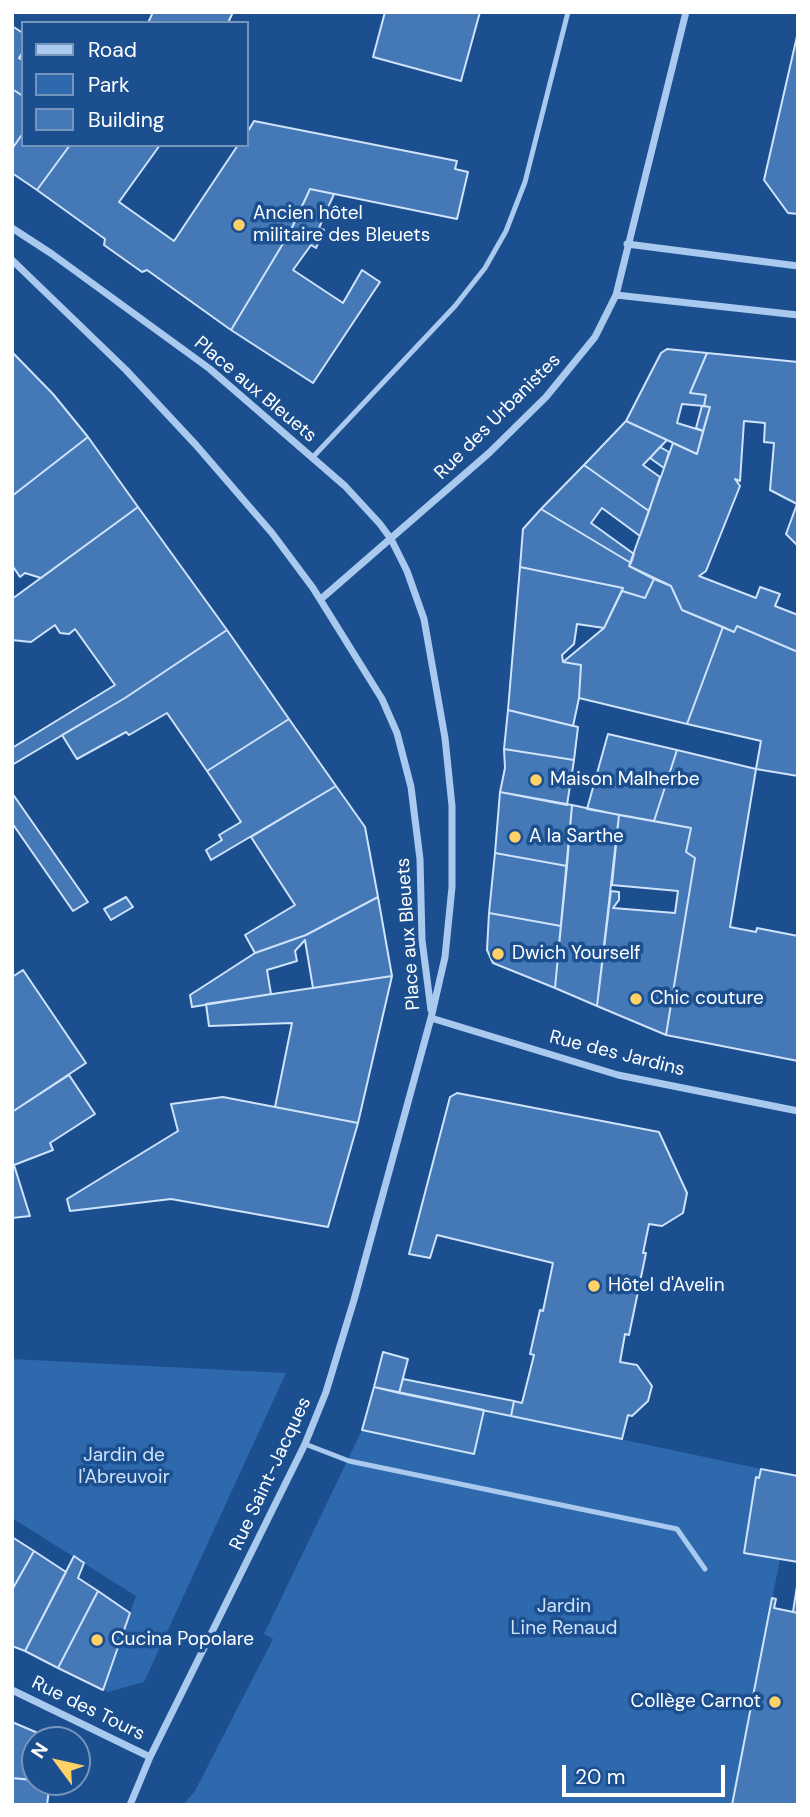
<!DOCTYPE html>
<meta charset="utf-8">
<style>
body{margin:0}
#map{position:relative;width:810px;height:1817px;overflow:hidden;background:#1b4f8f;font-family:"DM Sans",sans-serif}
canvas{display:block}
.frame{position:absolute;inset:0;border:14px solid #fff;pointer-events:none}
.legend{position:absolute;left:21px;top:21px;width:228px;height:126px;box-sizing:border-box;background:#1b4f8f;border:2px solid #7695bc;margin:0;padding:9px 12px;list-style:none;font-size:21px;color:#fff}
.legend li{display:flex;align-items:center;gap:14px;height:35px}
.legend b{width:35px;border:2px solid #7695bc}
.north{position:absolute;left:21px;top:1726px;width:70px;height:70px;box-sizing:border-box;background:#1b4f8f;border:2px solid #7695bc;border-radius:50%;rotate:303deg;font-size:19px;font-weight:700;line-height:28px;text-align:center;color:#fff}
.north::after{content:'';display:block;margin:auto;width:24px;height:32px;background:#ffd166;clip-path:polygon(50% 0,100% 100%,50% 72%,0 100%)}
.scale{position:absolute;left:562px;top:1765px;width:163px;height:32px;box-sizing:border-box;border:4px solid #fff;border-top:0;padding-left:9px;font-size:21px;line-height:24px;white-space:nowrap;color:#fff;-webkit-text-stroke:5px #1b4f8f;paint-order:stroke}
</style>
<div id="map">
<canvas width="810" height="1817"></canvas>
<div class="frame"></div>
<ul class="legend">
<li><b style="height:9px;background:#a9c9ee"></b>Road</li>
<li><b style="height:19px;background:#2e69ad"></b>Park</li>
<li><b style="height:19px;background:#4478b7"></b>Building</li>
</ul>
<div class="north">N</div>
<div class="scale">20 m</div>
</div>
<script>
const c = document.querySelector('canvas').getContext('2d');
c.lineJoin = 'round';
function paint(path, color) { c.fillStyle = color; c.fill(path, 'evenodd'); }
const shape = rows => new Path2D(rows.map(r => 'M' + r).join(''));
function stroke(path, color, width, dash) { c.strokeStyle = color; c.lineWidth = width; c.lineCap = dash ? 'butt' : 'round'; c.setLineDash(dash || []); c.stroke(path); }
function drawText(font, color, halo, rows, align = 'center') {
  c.font = font + ' "DM Sans",sans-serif'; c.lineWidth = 7; c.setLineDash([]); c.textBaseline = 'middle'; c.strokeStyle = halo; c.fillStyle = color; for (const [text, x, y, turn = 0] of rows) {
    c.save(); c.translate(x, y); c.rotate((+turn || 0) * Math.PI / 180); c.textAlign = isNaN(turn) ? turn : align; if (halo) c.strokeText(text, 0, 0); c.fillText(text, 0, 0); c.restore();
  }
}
const green = shape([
 [12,1359,286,1373,144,1682,108,1692,103,1690,136,1596,12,1518],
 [484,1410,761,1469,759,1478,756,1478,744,1552,780,1559,732,1805,183,1805,195,1791,273,1639,264,1634,362,1430,474,1454]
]);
const building = shape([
 [153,12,233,12,228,23,148,23,153,12],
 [385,12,480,12,461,81,373,57,385,12],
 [12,26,23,33,23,52,19,58,23,60,23,96,12,89,12,26],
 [798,32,798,214,788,213,764,180,798,32],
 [12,89,23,96,23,133,12,149,12,89],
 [254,121,457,161,455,169,468,172,457,219,310,189,290,232,231,330,147,270,142,272,104,245,105,239,37,190,70,145,160,145,119,202,174,241,238,145,247,145,247,133,254,121],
 [23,133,23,145,70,145,37,190,12,173,12,149,23,133],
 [310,189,334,194,319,228,324,230,316,248,311,245,293,270,343,303,362,270,380,282,313,383,231,330,290,232,310,189],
 [667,349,707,353,690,393,706,395,704,406,682,404,677,423,703,431,697,454,626,421,661,353,667,349],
 [12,352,53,394,88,437,12,496,12,352],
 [707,353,798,362,797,504,770,490,774,443,764,442,765,423,744,421,740,481,735,479,740,486,706,571,699,576,756,598,760,587,780,594,775,606,798,615,798,652,737,626,734,632,682,610,671,586,629,566,673,443,697,454,710,407,704,406,706,395,690,393,707,353],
 [702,406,710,407,703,431,696,428,702,406],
 [626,421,667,440,643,465,660,477,649,511,584,465,626,421],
 [88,437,138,507,41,578,25,573,20,577,12,565,12,496,88,437],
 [660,447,669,452,664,468,650,458,660,447],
 [584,465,649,511,640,536,602,508,591,523,634,554,631,563,541,509,584,465],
 [798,493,798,546,786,534,797,504,798,493],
 [138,507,227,630,125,698,12,765,12,748,115,685,75,629,69,634,60,633,55,625,31,642,12,640,12,599,138,507],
 [541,509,631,563,629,566,654,579,645,598,622,591,623,588,520,567,523,529,541,509],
 [520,567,623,588,604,628,577,624,574,644,562,655,563,662,581,665,579,698,573,726,508,710,520,567],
 [654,579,671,586,682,610,723,627,687,724,579,698,581,665,563,662,604,628,622,591,645,598,654,579],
 [737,626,798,652,798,776,756,769,761,741,687,724,723,627,734,632,737,626],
 [227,630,289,719,207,771,167,713,129,735,126,732,77,759,62,735,125,698,227,630],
 [508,710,578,727,574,760,504,749,508,710],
 [289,719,336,786,211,860,206,850,222,840,219,835,241,822,207,771,289,719],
 [608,734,677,750,654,821,587,809,608,734],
 [504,749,574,760,567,805,500,792,505,768,504,749],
 [677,750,756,769,730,927,756,932,757,928,798,936,798,1061,666,1035,695,858,686,852,691,828,654,821,677,750],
 [336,786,365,827,378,897,306,935,255,953,245,935,295,905,251,837,336,786],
 [500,792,572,805,567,866,495,853,500,792],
 [12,793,88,902,73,911,12,823,12,793],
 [572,805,619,815,597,1006,555,988,572,805],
 [619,815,691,828,686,852,695,858,666,1035,597,1006,611,891,619,892,619,900,613,908,675,913,678,891,612,885,619,815],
 [495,853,567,866,561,926,489,913,495,853],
 [126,897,133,907,111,920,104,909,126,897],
 [378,897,392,976,313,988,305,940,295,951,297,961,267,970,271,994,192,1007,190,995,255,953,306,935,378,897],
 [489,913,561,926,555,988,493,963,487,950,489,913],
 [23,970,86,1063,12,1112,12,977,23,970],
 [392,976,358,1123,275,1107,292,1023,209,1026,206,1004,392,976],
 [69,1075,95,1114,50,1143,53,1150,14,1165,30,1216,12,1218,12,1112,69,1075],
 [457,1093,659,1132,687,1193,683,1213,662,1226,649,1224,643,1253,646,1253,629,1335,625,1334,620,1362,637,1365,652,1386,648,1401,632,1416,628,1415,622,1439,511,1416,514,1401,522,1403,534,1355,530,1354,540,1310,543,1311,553,1263,437,1235,430,1258,409,1254,450,1097,457,1093],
 [223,1097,358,1123,328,1227,171,1199,70,1211,67,1199,178,1131,171,1104,223,1097],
 [383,1352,408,1359,399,1393,374,1387,383,1352],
 [403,1379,514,1401,511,1416,399,1393,403,1379],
 [374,1387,484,1410,474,1454,362,1430,374,1387],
 [761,1469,798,1476,798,1562,744,1553,756,1477,759,1478,761,1469],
 [12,1537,34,1551,12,1590,12,1537],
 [34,1551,66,1572,25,1651,12,1646,12,1590,34,1551],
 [74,1556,84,1563,78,1578,98,1591,58,1668,25,1651,74,1556],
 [798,1580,798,1613,793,1612,798,1580],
 [98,1591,130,1613,103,1690,58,1668,98,1591],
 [772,1598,776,1599,774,1608,798,1613,798,1805,732,1805,772,1598],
 [12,1722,52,1739,35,1740,35,1780,12,1778,12,1722],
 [12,1778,50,1782,47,1805,12,1805,12,1778]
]);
const lane = shape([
 [312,458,455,306,485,268,506,231,525,182,568,12],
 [305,1444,349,1461,677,1529,705,1569]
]);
const street = shape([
 [12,228,52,254,210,369,345,486,380,524,391,539,407,571,424,619,445,738,452,806,452,887,445,957,431,1018,354,1300,326,1392,305,1444,150,1757,130,1805],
 [627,244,798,266],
 [12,260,126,370,196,445,272,533,313,588,382,699,397,733,411,787,420,859,422,940,431,1010],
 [616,295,798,315],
 [321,599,489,453,546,397,595,337,616,295,686,12],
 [431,1018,618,1075,798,1111],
 [12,1690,150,1757]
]);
const markers = [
 [239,225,7,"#ffd166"],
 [536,780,7,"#ffd166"],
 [515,837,7,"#ffd166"],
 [498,954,7,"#ffd166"],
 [636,999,7,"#ffd166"],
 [594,1286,7,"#ffd166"],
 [97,1640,7,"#ffd166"],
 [775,1702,7,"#ffd166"]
];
const poiNames = [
 ["Ancien hôtel",253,214],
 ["militaire des Bleuets",253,236],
 ["Maison Malherbe",550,780],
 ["A la Sarthe",529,837],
 ["Dwich Yourself",512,954],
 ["Chic couture",650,999],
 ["Hôtel d'Avelin",608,1286],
 ["Cucina Popolare",111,1640],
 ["Collège Carnot",761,1702,"right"]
];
const streetNames = [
 ["Place aux Bleuets",255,390,40],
 ["Rue des Urbanistes",498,417,-45],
 ["Place aux Bleuets",409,934,-94],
 ["Rue des Jardins",617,1054,14],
 ["Rue Saint-Jacques",271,1474,-65],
 ["Rue des Tours",88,1709,26]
];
const parkNames = [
 ["Jardin de",124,1456],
 ["l'Abreuvoir",124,1478],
 ["Jardin",564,1607],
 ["Line Renaud",564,1629]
];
paint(green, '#2e69ad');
paint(building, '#4478b7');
stroke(building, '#cfe3fa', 2);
stroke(lane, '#a9c9ee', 5);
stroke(street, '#a9c9ee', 7);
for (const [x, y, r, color] of markers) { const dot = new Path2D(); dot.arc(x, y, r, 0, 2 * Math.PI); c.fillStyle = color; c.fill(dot); stroke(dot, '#1b4f8f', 2.5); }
drawText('19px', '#fff', '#1b4f8f', poiNames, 'left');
drawText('19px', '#fff', '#1b4f8f', streetNames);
drawText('19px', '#cfe3fa', '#1b4f8f', parkNames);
</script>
